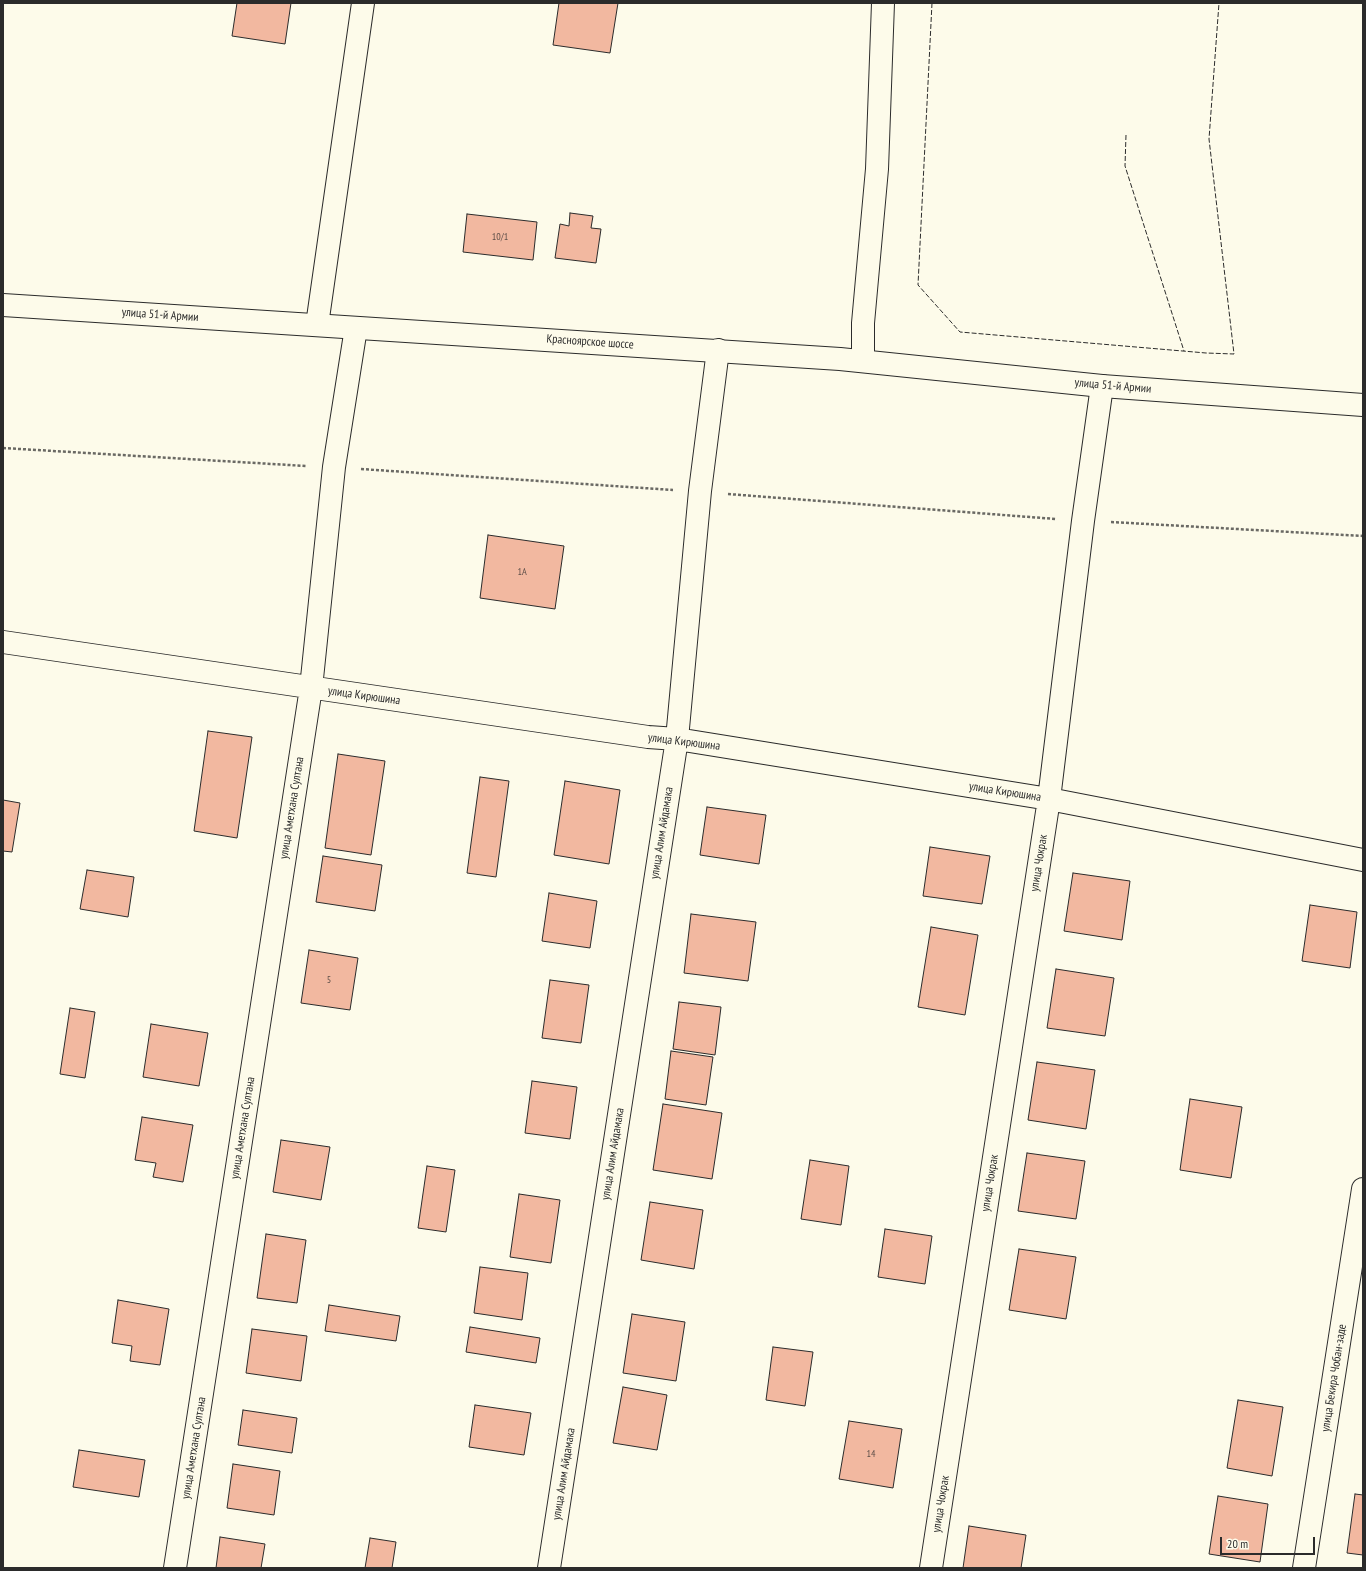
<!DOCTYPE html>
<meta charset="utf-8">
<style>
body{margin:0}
#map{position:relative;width:1366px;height:1571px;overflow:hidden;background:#fdfbea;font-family:"PT Sans Narrow",sans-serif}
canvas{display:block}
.frame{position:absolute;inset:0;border:4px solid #2b2b2b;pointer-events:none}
.scale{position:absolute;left:1220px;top:1537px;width:95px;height:18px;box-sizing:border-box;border:2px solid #2b2b2b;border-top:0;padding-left:5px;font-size:12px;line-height:14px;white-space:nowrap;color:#2b2b2b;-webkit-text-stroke:3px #fdfbea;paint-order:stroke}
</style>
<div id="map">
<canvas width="1366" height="1571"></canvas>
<div class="frame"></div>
<div class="scale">20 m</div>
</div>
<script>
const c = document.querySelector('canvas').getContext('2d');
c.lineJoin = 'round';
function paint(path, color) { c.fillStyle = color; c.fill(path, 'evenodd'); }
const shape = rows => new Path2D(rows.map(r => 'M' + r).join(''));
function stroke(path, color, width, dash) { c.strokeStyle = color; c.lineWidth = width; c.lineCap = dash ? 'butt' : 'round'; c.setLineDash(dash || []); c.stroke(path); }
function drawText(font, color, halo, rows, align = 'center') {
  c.font = font + ' "PT Sans Narrow",sans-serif'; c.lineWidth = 3; c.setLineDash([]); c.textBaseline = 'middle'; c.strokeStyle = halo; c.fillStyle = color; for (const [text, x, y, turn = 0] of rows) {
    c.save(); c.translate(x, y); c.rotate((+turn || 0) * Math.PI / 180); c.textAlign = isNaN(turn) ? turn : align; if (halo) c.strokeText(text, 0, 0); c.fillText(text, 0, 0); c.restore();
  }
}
const building = shape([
 [237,3,291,3,285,44,232,36,237,3],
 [559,3,618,3,610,53,553,45,559,3],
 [570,213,593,216,591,228,601,229,596,263,555,258,560,224,569,226,570,213],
 [467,214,537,222,533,260,463,252,467,214],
 [488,535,564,546,555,609,480,598,488,535],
 [208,731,252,737,237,838,194,831,208,731],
 [338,754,385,761,371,855,325,848,338,754],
 [480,777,509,781,496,877,467,873,480,777],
 [565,781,620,790,609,864,554,855,565,781],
 [3,800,20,803,12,852,3,851,3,800],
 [707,807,766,815,759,864,700,855,707,807],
 [930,847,990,856,982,904,923,896,930,847],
 [323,856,382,865,375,911,316,902,323,856],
 [87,870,134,877,128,917,80,909,87,870],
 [1073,873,1130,881,1122,940,1064,931,1073,873],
 [549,893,597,901,590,948,542,941,549,893],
 [1310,905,1357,912,1350,968,1302,961,1310,905],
 [691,914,756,922,748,981,684,973,691,914],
 [931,927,978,935,965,1015,918,1007,931,927],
 [309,950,358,958,350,1010,301,1003,309,950],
 [1056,969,1114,978,1105,1036,1047,1028,1056,969],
 [550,980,589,985,581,1043,542,1038,550,980],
 [679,1002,721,1007,715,1055,673,1049,679,1002],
 [70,1008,95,1012,85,1078,60,1074,70,1008],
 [151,1024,208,1033,199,1086,143,1077,151,1024],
 [671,1051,713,1057,706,1105,665,1099,671,1051],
 [1037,1062,1095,1070,1086,1129,1028,1120,1037,1062],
 [532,1081,577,1087,570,1139,525,1133,532,1081],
 [1190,1099,1242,1107,1231,1178,1180,1170,1190,1099],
 [663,1104,722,1113,712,1179,653,1170,663,1104],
 [142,1117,193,1125,183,1182,153,1177,156,1163,135,1160,142,1117],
 [281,1140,330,1147,321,1200,273,1192,281,1140],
 [1027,1153,1085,1161,1076,1219,1018,1211,1027,1153],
 [810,1160,849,1166,841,1225,801,1219,810,1160],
 [427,1166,455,1170,446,1232,418,1228,427,1166],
 [519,1194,560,1200,551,1263,510,1257,519,1194],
 [650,1202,703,1210,694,1269,641,1260,650,1202],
 [885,1229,932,1236,925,1284,878,1277,885,1229],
 [266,1234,306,1240,297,1303,257,1298,266,1234],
 [1019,1249,1076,1257,1066,1319,1009,1310,1019,1249],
 [480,1267,528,1273,522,1320,474,1313,480,1267],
 [118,1300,169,1309,160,1365,130,1361,132,1346,112,1343,118,1300],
 [329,1305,400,1316,396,1341,325,1331,329,1305],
 [632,1314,685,1322,676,1381,623,1373,632,1314],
 [470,1327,540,1338,536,1363,466,1352,470,1327],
 [252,1329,307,1336,301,1381,246,1373,252,1329],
 [773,1347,813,1352,805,1406,766,1400,773,1347],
 [623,1387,667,1395,657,1450,613,1443,623,1387],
 [1238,1400,1283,1407,1272,1476,1227,1468,1238,1400],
 [475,1405,531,1413,524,1455,469,1447,475,1405],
 [243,1410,297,1418,292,1453,238,1445,243,1410],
 [849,1421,902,1429,893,1488,839,1479,849,1421],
 [79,1450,145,1460,139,1497,73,1487,79,1450],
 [233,1464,280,1471,274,1515,227,1508,233,1464],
 [1355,1494,1363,1495,1363,1555,1347,1553,1355,1494],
 [1218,1496,1268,1504,1260,1562,1209,1554,1218,1496],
 [969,1526,1026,1535,1021,1568,963,1568,969,1526],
 [220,1537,265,1544,261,1568,216,1568,220,1537],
 [370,1538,396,1542,392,1568,365,1568,370,1538]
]);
const path = shape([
 [3,448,306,466],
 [361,469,673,490],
 [728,494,1056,519],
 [1111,522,1363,536]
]);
const street = shape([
 [317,325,363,3],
 [863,361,863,323,877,169,883,3],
 [3,642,648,737,677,739,1049,799,1363,860],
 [175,1568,311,688,334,467,356,328],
 [549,1568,677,739,700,491,718,350],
 [931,1568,1049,799,1083,521,1102,386],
 [1304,1568,1363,1189]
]);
const secondary = shape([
 [3,305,840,359,1102,386,1363,405]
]);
const fence = shape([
 [932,3,918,285,960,332,1206,353,1234,354,1209,139,1219,3],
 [1126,135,1125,166,1184,351]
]);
const numberNames = [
 ["10/1",500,237],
 ["1А",522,572],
 ["5",329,980],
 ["14",871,1454]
];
const streetNames = [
 ["улица 51-й Армии",160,315,4],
 ["Красноярское шоссе",590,342,4],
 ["улица 51-й Армии",1113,386,5],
 ["улица Кирюшина",364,696,8],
 ["улица Кирюшина",684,742,7],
 ["улица Кирюшина",1005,792,9],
 ["улица Аметхана Султана",292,808,-81],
 ["улица Алим Айдамака",662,833,-81],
 ["улица Чокрак",1039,863,-81],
 ["улица Аметхана Султана",243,1128,-81],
 ["улица Алим Айдамака",613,1154,-81],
 ["улица Чокрак",990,1183,-81],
 ["улица Бекира Чобан-заде",1334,1378,-81],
 ["улица Аметхана Султана",194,1448,-81],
 ["улица Алим Айдамака",564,1474,-81],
 ["улица Чокрак",941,1504,-81]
];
paint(building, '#f2b8a0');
stroke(building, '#2b2b2b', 1);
stroke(street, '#2b2b2b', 24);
stroke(secondary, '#2b2b2b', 24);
stroke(path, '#6a6964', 2.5, [3, 2]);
stroke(street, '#fdfbea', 22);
stroke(secondary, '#fdfbea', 22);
stroke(fence, '#2b2b2b', 1, [5, 2]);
drawText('10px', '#5d4e48', null, numberNames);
drawText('12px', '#2b2b2b', '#fdfbea', streetNames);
</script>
